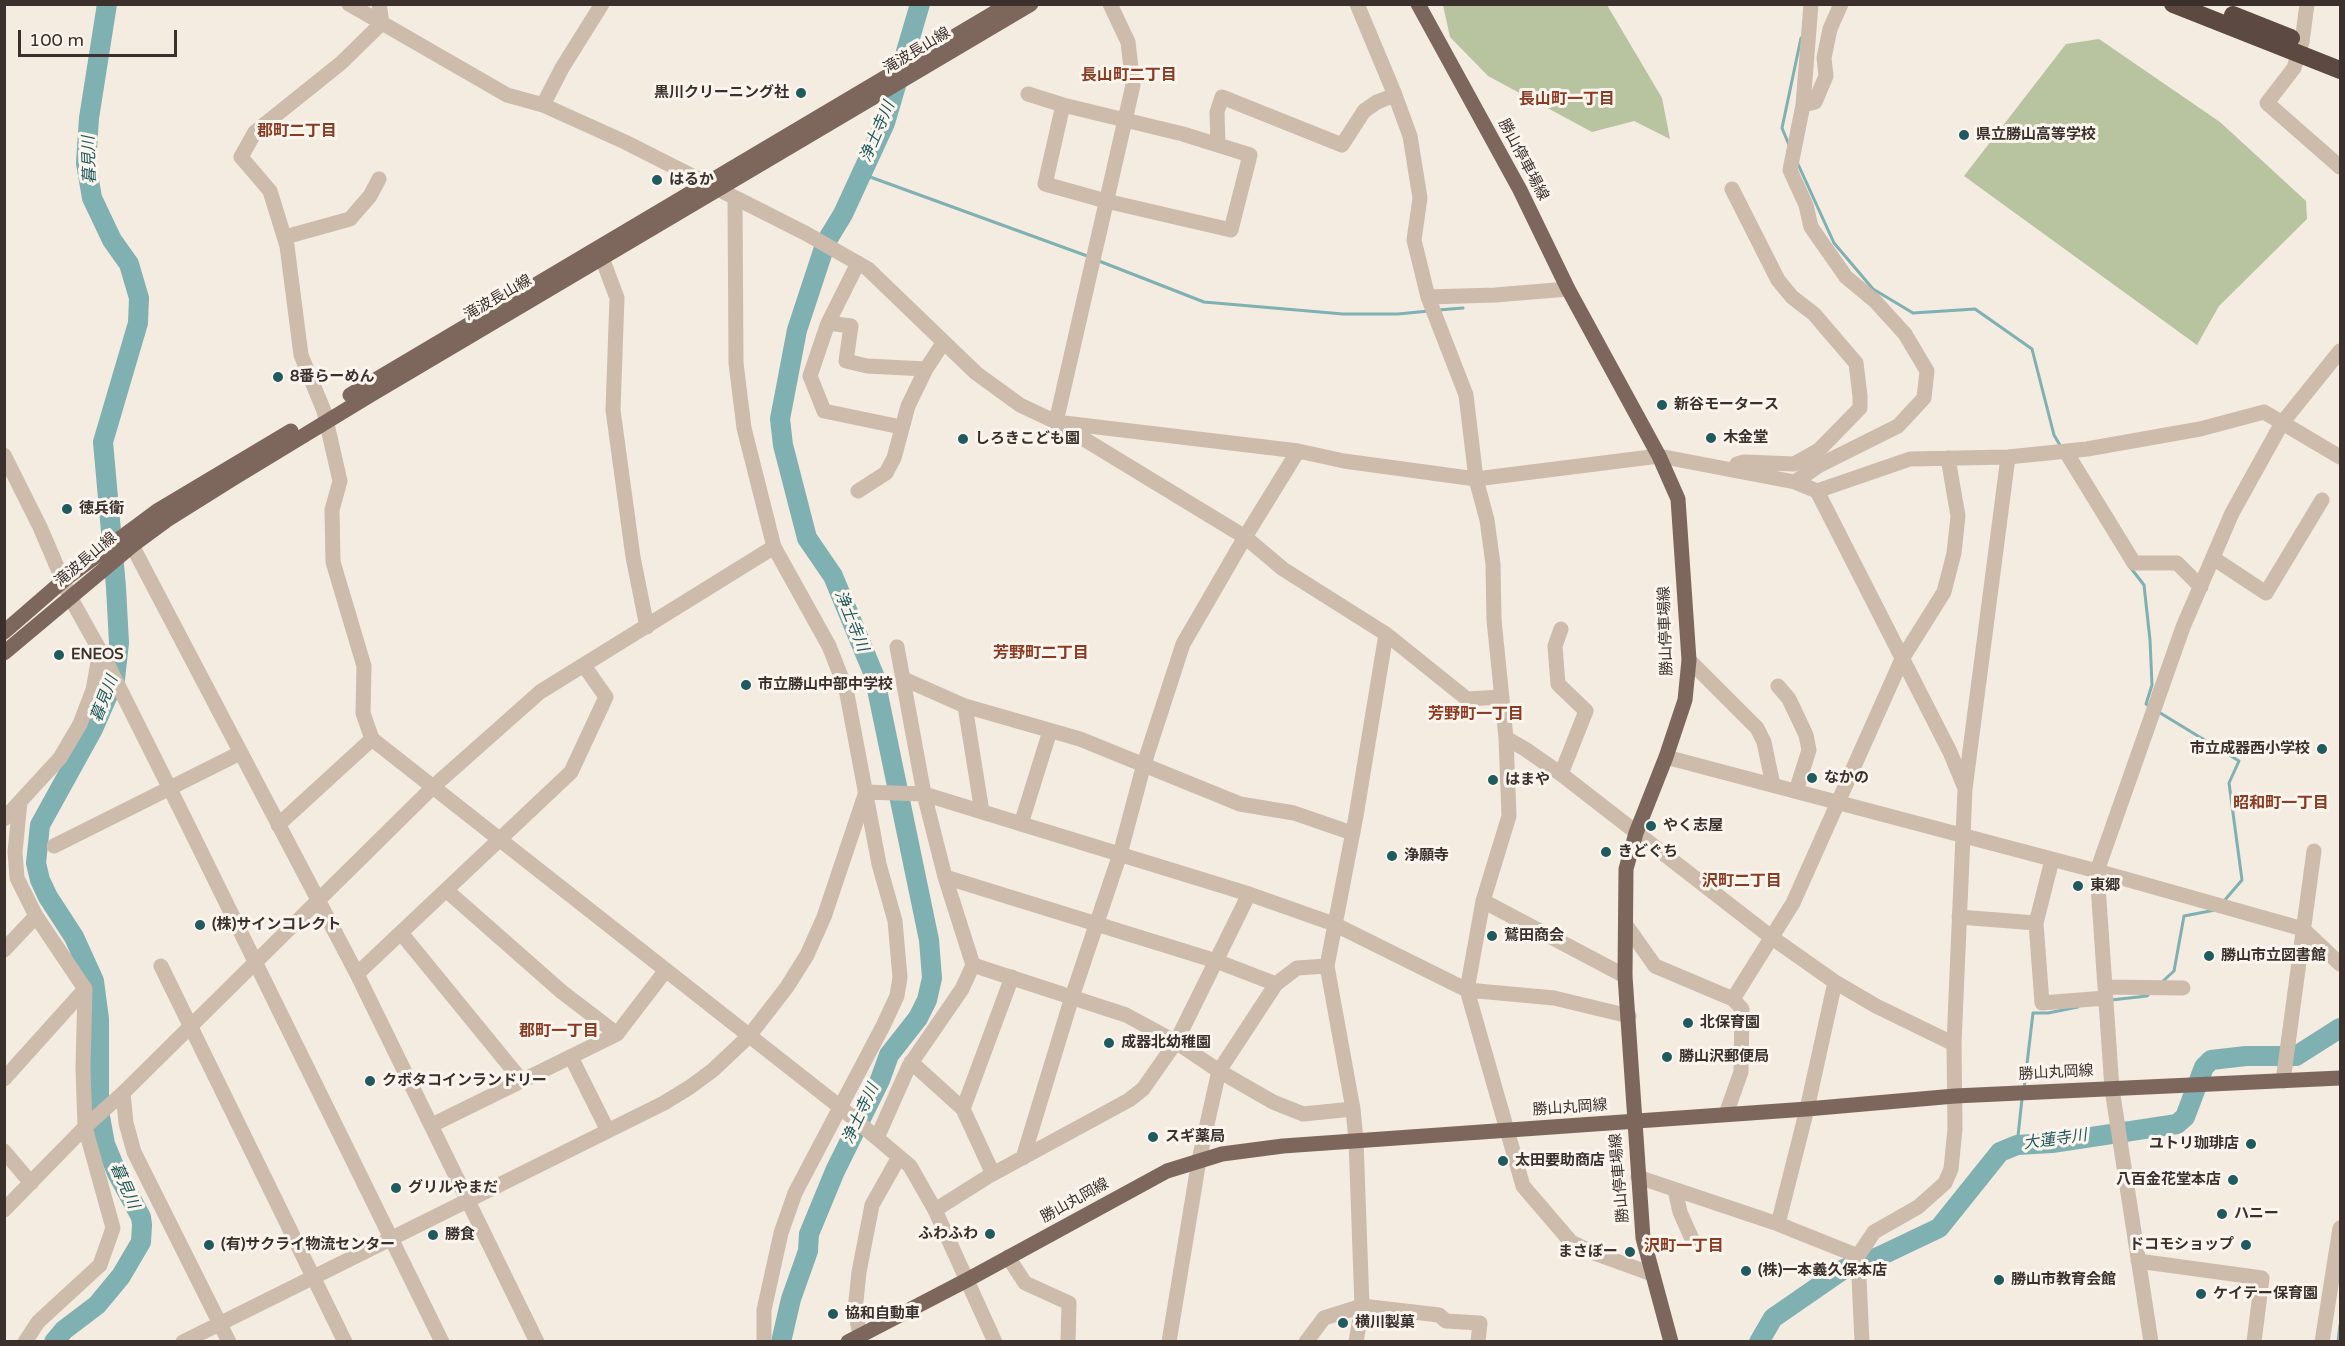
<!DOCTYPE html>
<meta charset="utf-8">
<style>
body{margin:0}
#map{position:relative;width:2345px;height:1346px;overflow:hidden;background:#f4ebe1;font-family:"Varela Round",sans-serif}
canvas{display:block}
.frame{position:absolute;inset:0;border:6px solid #3b302b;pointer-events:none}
.scale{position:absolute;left:18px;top:30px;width:159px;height:27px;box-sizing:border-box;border:3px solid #3b302b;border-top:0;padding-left:8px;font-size:18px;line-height:21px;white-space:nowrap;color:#3b302b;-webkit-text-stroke:4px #fbf5ee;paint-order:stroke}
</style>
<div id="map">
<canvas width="2345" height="1346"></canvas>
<div class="frame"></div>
<div class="scale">100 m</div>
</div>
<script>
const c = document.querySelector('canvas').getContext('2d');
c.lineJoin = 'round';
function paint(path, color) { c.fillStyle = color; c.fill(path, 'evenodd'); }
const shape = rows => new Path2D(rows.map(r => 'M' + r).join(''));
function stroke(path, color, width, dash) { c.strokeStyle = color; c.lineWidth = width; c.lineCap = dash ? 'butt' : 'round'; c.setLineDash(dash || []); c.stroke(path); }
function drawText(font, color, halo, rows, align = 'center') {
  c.font = font + ' "Varela Round","Noto Sans JP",sans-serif'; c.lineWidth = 6; c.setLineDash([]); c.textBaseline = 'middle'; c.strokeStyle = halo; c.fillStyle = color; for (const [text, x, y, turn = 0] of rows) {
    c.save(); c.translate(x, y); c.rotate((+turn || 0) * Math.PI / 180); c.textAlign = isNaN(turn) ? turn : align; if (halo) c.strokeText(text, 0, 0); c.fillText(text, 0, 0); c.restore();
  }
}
const green = shape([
 [1443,5,1607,5,1662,98,1670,139,1634,121,1592,132,1488,76,1450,37],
 [2099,39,2220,122,2306,201,2307,219,2219,306,2197,345,1964,176,2066,44]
]);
const stream = shape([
 [1789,145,1782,128,1801,38],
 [1797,162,1834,243,1873,289,1913,313,1975,309,2032,349,2054,435,2061,447],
 [862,174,1090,257],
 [1099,261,1204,302,1343,314,1398,314,1429,311],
 [1438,310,1463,308],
 [2130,567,2144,585,2150,640,2152,685,2146,704,2149,706],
 [2157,711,2239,761,2229,783,2242,880,2224,901],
 [2162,982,2174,971,2184,916,2215,910],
 [2111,1000,2147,996,2151,992],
 [2024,1089,2033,1013,2048,1013,2078,1007],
 [2017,1145,2022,1099],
 [2338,1342,2340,1325]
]);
const river = shape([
 [54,1342,64,1330,97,1305,121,1276,141,1242,142,1225,141,1217,117,1173,105,1144,99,1111,99,1019,94,981,74,937,48,897,40,880,36,863,40,825,93,729,115,679,119,643,116,587,103,442,138,323,139,298,129,264,112,240,92,198,86,163,89,118,107,4],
 [781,1342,791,1299,808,1251,809,1234,835,1171,880,1080,889,1055,918,1018,927,1000,932,978,929,940,874,675,833,576,807,538,783,445,780,419,797,330,826,242,843,214,885,123,920,4],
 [1759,1342,1773,1318,1844,1269,1878,1257,1939,1228,2000,1152,2017,1145,2052,1143,2177,1124,2185,1117,2204,1067,2211,1060,2246,1056,2296,1056,2340,1028]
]);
const minor = shape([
 [349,4,507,95,543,105,625,142,805,233,868,269,976,373,1020,405,1056,422,1245,537,1283,569,1386,634,1467,699,1502,697],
 [379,4,382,23],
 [1357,4,1395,95,1410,136,1420,198,1414,240,1428,297,1466,395,1476,479,1487,520,1493,564,1494,620,1506,738,1509,816,1483,901,1467,990,1523,1186,1571,1242,1594,1253,1652,1274],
 [2307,4,2302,42,2294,68,2267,103,2340,167],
 [382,23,341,63,255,132,241,157,270,191,287,246,301,355,324,411,340,481,332,510,333,562,364,666,363,713,372,739,840,1107,910,1166,935,1210,995,1342],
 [1028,94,1063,105],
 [543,105,562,68,602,4],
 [1063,105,1183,134,1250,155,1231,230,1106,201,1045,184,1063,105],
 [1803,105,1815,102,1826,76,1824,58,1830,29,1841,4],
 [1218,145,1217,112,1222,97,1342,145,1364,111,1377,102,1395,95],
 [1732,189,1778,280,1792,297,1814,314,1856,363,1860,396,1860,408,1819,450,1794,464,1744,462,1737,464],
 [735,198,736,363,744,428,774,547,829,646,846,689,879,864,895,921,900,977,897,996,883,1026,795,1193,781,1233,764,1310,764,1342],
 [285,237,350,219,370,196,379,179],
 [602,258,617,298,613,410,633,557,647,627],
 [858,263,828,323,810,376,824,411,901,427],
 [1428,297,1495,295,1568,289],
 [828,323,851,326,846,361,867,366,926,369],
 [1056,422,1133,85,1128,42,1110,4],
 [1064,423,1298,451,1344,461,1476,479,1659,456,1795,482,1817,491,1910,459,2008,457,2087,449,2200,429,2264,412,2340,457],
 [2066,452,2134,563,2177,563,2201,587],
 [4,455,40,527,70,597,108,665,183,815,442,1342],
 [1795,482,1818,466,1898,426,1924,398,1927,371,1905,334,1875,301,1846,277,1811,227,1806,205,1790,170,1803,105,1811,4],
 [858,491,886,473,894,458,908,406,926,369,943,343],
 [1817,491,1950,752,1964,786],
 [126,534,357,974,537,1342],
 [2213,558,2266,593,2322,500],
 [1689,660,1757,728,1764,742,1773,785],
 [904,679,965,706,1080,739,1240,804,1294,813,1352,833],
 [1778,686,1789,699,1806,735,1809,750,1796,791],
 [965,706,982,812],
 [1506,738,1525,749,1561,774,1771,937,1835,982,1876,1006,1954,1044],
 [1666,757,2097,871,2303,929,2340,964],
 [1561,774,1586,711,1558,684,1555,646,1561,629],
 [865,792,924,794,1249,894,1334,924,1467,990,1554,998,1629,1016],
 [20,802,15,852,17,878,36,916,85,989,83,1068,85,1127,113,1228,100,1265,38,1322,25,1342],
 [4,819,60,758,80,724,93,690,98,662,98,649],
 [1021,824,1050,731],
 [278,825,372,739],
 [54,846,240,753],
 [2052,860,2036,923,2042,1003,2105,998],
 [945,877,1216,961,1276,984,1297,968,1327,966],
 [446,890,562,992,617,1034],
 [1483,901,1625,976],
 [1959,917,2036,923],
 [1626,925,1655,966,1733,999,1793,903,1902,659,1944,592,1954,553,1958,516,1948,458],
 [401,933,522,1081],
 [4,950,36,916],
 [973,965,1126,1015,1176,1042,1219,1071,1273,1102,1303,1114,1353,1109],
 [161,966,345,1342],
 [357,974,571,772,606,697,585,667],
 [2105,987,2183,988],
 [571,1057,608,1131],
 [911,1062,963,1109],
 [4,1079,85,989],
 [2283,1081,2314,851],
 [123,1093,126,1123,134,1152,229,1342],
 [1726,1114,1741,1072,1742,1009,1733,999],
 [432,1125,617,1034,666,970],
 [877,1138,909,1066,962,989,973,965,945,877,924,794,897,647],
 [4,1151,31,1183],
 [1023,1158,1072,997,1120,854,1144,764,1183,644,1245,537,1298,451],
 [993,1174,963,1109,1012,977],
 [1638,1177,1778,1224,1858,1256],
 [1675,1190,1680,1212,1692,1239],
 [4,1210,85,1127,123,1093,434,786,540,692,774,547],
 [935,1210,989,1176,1129,1100,1143,1089,1176,1042,1249,894],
 [1778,1224,1807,1109,1835,982],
 [1008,1257,1025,1283,1069,1303,1068,1342],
 [2138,1261,2262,1278,2254,1342],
 [860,1335,855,1310,859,1272,872,1205,899,1157],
 [183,1342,664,1103,690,1087,713,1070,749,1036,787,987,807,955,824,917,865,795],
 [1169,1342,1199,1160,1219,1071,1276,984],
 [1306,1342,1324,1318,1362,1306,1439,1315,1446,1321,1480,1323,1478,1342],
 [1356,1342,1362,1306,1356,1140,1353,1109,1327,966,1356,816,1386,634],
 [1862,1342,1858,1256,1874,1232,1918,1207,1945,1183,1951,1169,1955,1129,1954,1044,1965,789,2008,457],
 [2151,1342,2112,1089,2097,871,2183,627,2232,513,2282,423,2340,351],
 [2322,1342,2340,1228]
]);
const major = shape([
 [1418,4,1520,190,1568,289,1659,456,1678,499,1689,660,1685,700,1666,757,1636,833,1626,869,1625,976,1643,1238,1671,1342],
 [350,395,1009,4],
 [4,632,64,580,157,511,291,431],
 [4,653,133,545,167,520,234,478,372,394,1031,4],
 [848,1342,967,1280,1167,1171,1222,1154,1283,1146,1807,1109,1955,1096,2340,1078]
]);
const highway = shape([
 [2173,4,2340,70],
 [2233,15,2291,38]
]);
const markers = [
 [801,93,6,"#1f5a5e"],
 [1964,135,6,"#1f5a5e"],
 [657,180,6,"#1f5a5e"],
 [278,377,6,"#1f5a5e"],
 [1662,405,6,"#1f5a5e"],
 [1711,438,6,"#1f5a5e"],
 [963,439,6,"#1f5a5e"],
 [67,509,6,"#1f5a5e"],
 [59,655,6,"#1f5a5e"],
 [746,685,6,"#1f5a5e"],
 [2322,749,6,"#1f5a5e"],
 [1812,778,6,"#1f5a5e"],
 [1493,780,6,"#1f5a5e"],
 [1651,826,6,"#1f5a5e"],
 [1606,852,6,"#1f5a5e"],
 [1392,856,6,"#1f5a5e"],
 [2078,886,6,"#1f5a5e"],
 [200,925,6,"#1f5a5e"],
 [1492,936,6,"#1f5a5e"],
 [2209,956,6,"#1f5a5e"],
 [1688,1023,6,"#1f5a5e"],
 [1109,1043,6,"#1f5a5e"],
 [1667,1057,6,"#1f5a5e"],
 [370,1081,6,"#1f5a5e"],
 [1153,1137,6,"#1f5a5e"],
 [2251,1144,6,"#1f5a5e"],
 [1503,1161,6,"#1f5a5e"],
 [2233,1180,6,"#1f5a5e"],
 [396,1188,6,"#1f5a5e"],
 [2222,1214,6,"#1f5a5e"],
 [990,1234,6,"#1f5a5e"],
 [433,1235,6,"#1f5a5e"],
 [209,1245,6,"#1f5a5e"],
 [2246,1245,6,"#1f5a5e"],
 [1630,1252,6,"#1f5a5e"],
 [1746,1271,6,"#1f5a5e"],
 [1999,1280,6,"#1f5a5e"],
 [2201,1294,6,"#1f5a5e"],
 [833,1314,6,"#1f5a5e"],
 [1343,1323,6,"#1f5a5e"]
];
const streetNames = [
 ["滝波長山線",917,51,-31],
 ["勝山停車場線",1523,160,62],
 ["滝波長山線",498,298,-30],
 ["滝波長山線",86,560,-40],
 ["勝山停車場線",1666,631,-92],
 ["勝山丸岡線",2056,1073,-3],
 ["勝山丸岡線",1570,1108,-4],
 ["勝山停車場線",1620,1178,-95],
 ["勝山丸岡線",1075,1201,-29]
];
const poiNames = [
 ["黒川クリーニング社",789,93,"right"],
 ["県立勝山高等学校",1976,135],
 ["はるか",669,180],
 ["8番らーめん",290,377],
 ["新谷モータース",1674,405],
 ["木金堂",1723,438],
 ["しろきこども園",975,439],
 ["徳兵衛",79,509],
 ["ENEOS",71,655],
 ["市立勝山中部中学校",758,685],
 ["市立成器西小学校",2310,749,"right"],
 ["なかの",1824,778],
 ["はまや",1505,780],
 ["やく志屋",1663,826],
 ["きどぐち",1618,852],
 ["浄願寺",1404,856],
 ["東郷",2090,886],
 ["(株)サインコレクト",212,925],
 ["鷲田商会",1504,936],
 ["勝山市立図書館",2221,956],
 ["北保育園",1700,1023],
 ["成器北幼稚園",1121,1043],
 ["勝山沢郵便局",1679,1057],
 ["クボタコインランドリー",382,1081],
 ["スギ薬局",1165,1137],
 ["ユトリ珈琲店",2239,1144,"right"],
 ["太田要助商店",1515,1161],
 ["八百金花堂本店",2221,1180,"right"],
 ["グリルやまだ",408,1188],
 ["ハニー",2234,1214],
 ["ふわふわ",978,1234,"right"],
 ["勝食",445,1235],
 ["(有)サクライ物流センター",221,1245],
 ["ドコモショップ",2234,1245,"right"],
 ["まさぼー",1618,1252,"right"],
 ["(株)一本義久保本店",1758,1271],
 ["勝山市教育会館",2011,1280],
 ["ケイテー保育園",2213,1294],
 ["協和自動車",845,1314],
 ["横川製菓",1355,1323]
];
const neighbourhoodNames = [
 ["長山町二丁目",1129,76],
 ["長山町一丁目",1567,100],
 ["郡町二丁目",297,132],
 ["芳野町二丁目",1041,654],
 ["芳野町一丁目",1476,715],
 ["昭和町一丁目",2281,804],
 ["沢町二丁目",1742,882],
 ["郡町一丁目",559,1032],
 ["沢町一丁目",1684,1247]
];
const waterNames = [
 ["浄土寺川",878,132,-67],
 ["暮見川",90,160,-92],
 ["浄土寺川",851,621,68],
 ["暮見川",105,699,-69],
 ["浄土寺川",861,1114,-65],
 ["大蓮寺川",2055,1140,-8],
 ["暮見川",124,1186,66]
];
paint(green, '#b8c4a0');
stroke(stream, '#7fb0b2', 3);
stroke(river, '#7fb0b2', 20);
stroke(minor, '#cdbbac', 15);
stroke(major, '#7d675c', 15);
stroke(highway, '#5c4a42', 18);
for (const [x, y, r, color] of markers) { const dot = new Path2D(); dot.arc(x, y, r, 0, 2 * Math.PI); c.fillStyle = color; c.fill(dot); stroke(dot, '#fbf5ee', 2); }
drawText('15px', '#3b302b', '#fbf5ee', streetNames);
drawText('bold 15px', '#3b302b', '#fbf5ee', poiNames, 'left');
drawText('bold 16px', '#8c3b22', '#fbf5ee', neighbourhoodNames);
drawText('italic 16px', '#1f5a5e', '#fbf5ee', waterNames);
</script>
